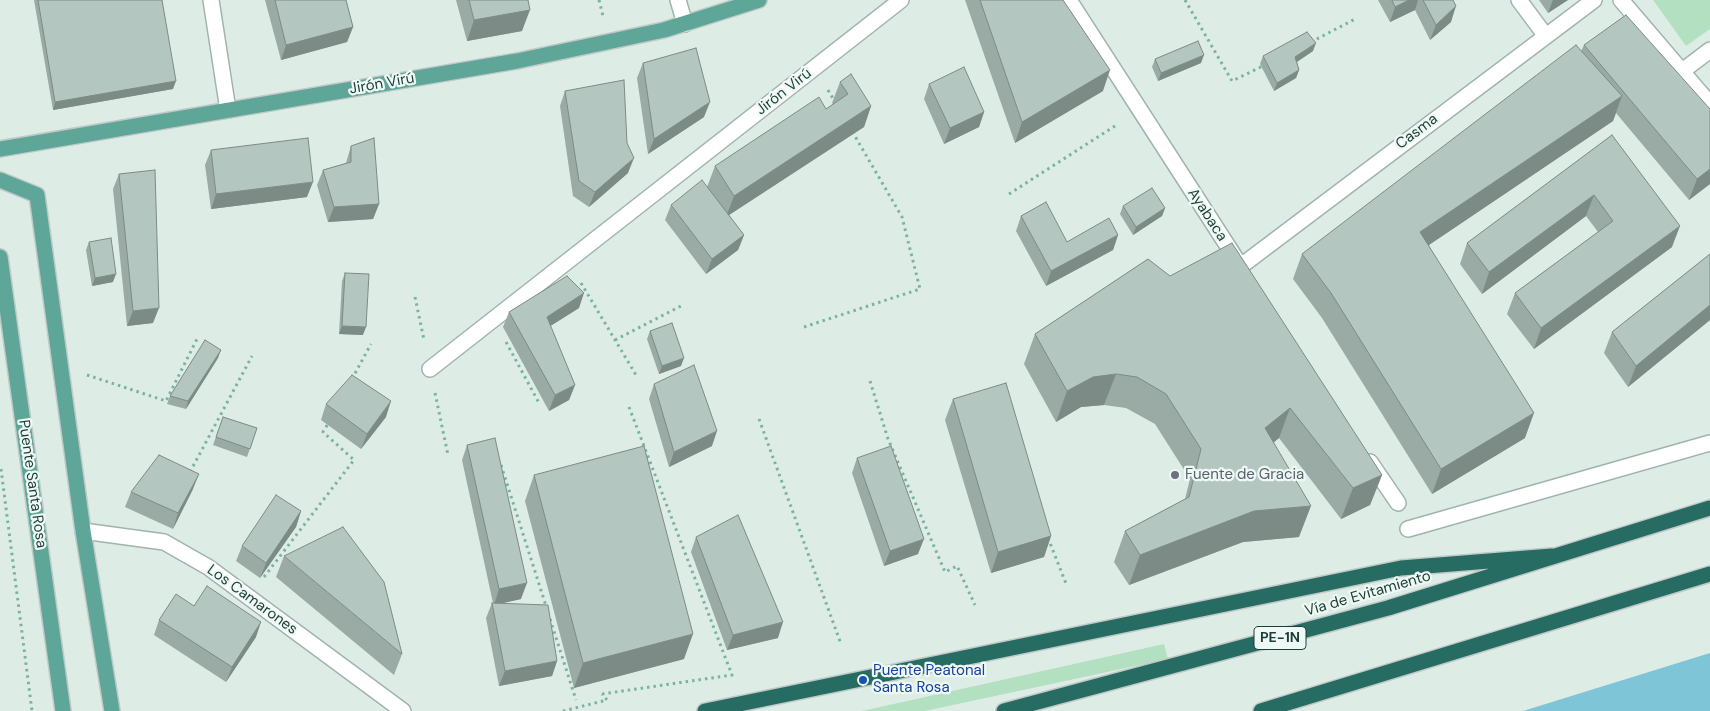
<!DOCTYPE html>
<meta charset="utf-8">
<style>
body{margin:0}
canvas{display:block;background:#deece6}
</style>
<canvas width="1710" height="711"></canvas>
<script>
const c = document.querySelector('canvas').getContext('2d');
c.lineJoin = 'round';
function paint(path, color) { c.fillStyle = color; c.fill(path, 'evenodd'); }
const shape = rows => new Path2D(rows.map(r => 'M' + r).join(''));
function stroke(path, color, width, dash) { c.strokeStyle = color; c.lineWidth = width; c.lineCap = dash ? 'butt' : 'round'; c.setLineDash(dash || []); c.stroke(path); }
function drawText(font, color, halo, rows, align = 'center') {
  c.font = font + ' "DM Sans",sans-serif'; c.lineWidth = 4.5; c.setLineDash([]); c.textBaseline = 'middle'; c.strokeStyle = halo; c.fillStyle = color; for (const [text, x, y, turn = 0] of rows) {
    c.save(); c.translate(x, y); c.rotate((+turn || 0) * Math.PI / 180); c.textAlign = isNaN(turn) ? turn : align; if (halo) c.strokeText(text, 0, 0); c.fillText(text, 0, 0); c.restore();
  }
}
const green = shape([
 [1653,0,1710,0,1710,29,1686,46],
 [1164,644,1168,659,925,711,862,711]
]);
const water = shape([
 [1710,653,1710,711,1523,711]
]);
const path = shape([
 [599,0,603,16],
 [1185,0,1232,81,1265,65],
 [1311,42,1357,18],
 [828,90,835,102],
 [1009,194,1118,124],
 [581,283,636,375],
 [415,297,424,340],
 [804,327,920,289,902,217,852,131],
 [615,340,681,306],
 [506,342,539,403],
 [87,375,166,401,198,337],
 [352,379,371,344],
 [870,381,888,439,945,572,957,566,975,605],
 [435,393,448,455],
 [759,419,841,644],
 [501,465,547,609],
 [1,469,32,711],
 [190,472,252,356],
 [1048,538,1067,586],
 [264,577,354,460,323,432,329,422],
 [550,619,576,700],
 [602,694,732,675,629,407],
 [563,711,607,700,602,694]
]);
const minor = shape([
 [211,0,228,110],
 [678,0,685,24],
 [1069,0,1238,262],
 [1519,0,1545,35],
 [1621,0,1710,104],
 [1681,72,1710,50],
 [1241,266,1594,0],
 [430,369,901,0],
 [1370,462,1398,503],
 [1408,529,1710,443],
 [83,531,164,542,208,567,403,711]
]);
const major = shape([
 [0,149,517,61,664,30,759,0],
 [0,180,37,195,83,531,112,711],
 [0,257,63,711]
]);
const highway = shape([
 [705,711,1401,568,1552,556],
 [1004,711,1388,608,1710,508],
 [1261,711,1710,574]
]);
const wall = shape([
 [34,0,162,0,173,89,53,110],
 [265,0,346,0,353,27,347,42,281,60],
 [456,0,528,0,522,31,467,41],
 [965,0,1063,0,1103,91,1015,143],
 [1378,0,1453,0,1451,22,1430,40,1415,10,1390,22],
 [1539,0,1568,0,1548,13],
 [1584,45,1710,109,1710,184,1689,200,1616,113,1613,121,1429,245,1525,438,1432,494,1322,318,1293,279,1302,254,1581,51],
 [1313,51,1297,62,1299,70,1296,78,1274,91,1260,64,1263,56],
 [1155,59,1201,63,1158,81,1152,67],
 [643,63,704,117,648,154,637,78],
 [840,82,871,106,864,127,729,215,744,235,738,250,706,274,665,220,671,205,707,187,715,166,826,109,833,104,832,103],
 [929,84,984,112,979,127,944,144,924,99],
 [565,91,627,143,628,173,589,207,573,196,560,106],
 [1612,135,1672,247,1534,349,1507,314,1515,293,1598,232,1586,216,1482,294,1460,264,1467,243],
 [351,146,379,204,373,219,328,222,317,185,323,170,346,163],
 [211,150,307,197,211,209,205,165],
 [119,174,153,323,127,326,113,189],
 [1123,206,1165,208,1162,216,1133,235,1120,214],
 [1021,216,1067,242,1118,235,1113,250,1046,286,1016,231],
 [89,242,113,282,92,286,86,250],
 [1710,254,1710,320,1628,387,1604,353,1612,332],
 [1148,259,1382,475,1370,505,1341,519,1279,438,1274,442,1299,537,1243,542,1129,585,1114,562,1125,531,1185,499,1190,479,1155,424,1126,408,1104,405,1081,407,1056,422,1024,364,1035,334],
 [345,273,363,335,339,334,342,281],
 [579,308,550,326,575,385,569,400,549,411,503,327,509,312],
 [650,331,681,366,659,374,647,339],
 [218,358,186,409,167,404,170,396],
 [654,384,712,446,669,467,649,399],
 [953,399,1051,536,1044,557,991,573,945,420],
 [326,404,386,417,361,449,321,420],
 [223,417,257,428,247,457,213,445],
 [467,445,521,599,499,604,557,661,552,676,499,686,486,618,492,603,493,603,462,460],
 [857,458,918,554,884,566,852,473],
 [534,475,684,659,574,688,525,501],
 [193,489,173,529,125,507,131,492],
 [301,511,296,527,260,578,236,561,242,546],
 [696,537,778,638,727,650,691,552],
 [284,556,402,654,394,675,276,577],
 [194,606,256,637,226,682,154,635,159,620]
]);
const shadedWall = shape([
 [1409,0,1418,0,1415,10,1390,22,1395,7],
 [1553,0,1568,0,1548,13],
 [1456,6,1451,22,1430,40,1436,25],
 [530,10,522,31,467,41,474,20],
 [353,27,347,42,281,60,286,45],
 [1316,43,1313,51,1292,65,1295,57],
 [1204,55,1201,63,1158,81,1161,73],
 [1110,70,1103,91,1015,143,1022,122],
 [1299,70,1296,78,1274,91,1277,83],
 [176,81,173,89,53,110,55,102],
 [1622,96,1613,121,1411,257,1420,232],
 [710,102,704,117,648,154,654,139],
 [871,106,864,127,726,217,734,196],
 [984,112,979,127,944,144,950,128],
 [634,158,628,173,589,207,595,192],
 [1710,169,1710,184,1689,200,1697,179],
 [313,182,307,197,211,209,216,194],
 [1594,195,1586,216,1482,294,1489,272],
 [379,204,373,219,328,222,334,207],
 [1165,208,1162,216,1133,235,1136,227],
 [1680,226,1672,247,1534,349,1541,328],
 [744,235,738,250,706,274,712,259],
 [1118,235,1113,250,1046,286,1051,271],
 [116,274,113,282,92,286,95,278],
 [584,293,579,308,541,332,547,317],
 [1710,305,1710,320,1628,387,1636,366],
 [159,308,153,323,127,326,133,311],
 [342,326,366,327,363,335,339,334],
 [221,350,218,358,186,409,188,401],
 [684,358,681,366,659,374,662,366],
 [1116,374,1104,405,1081,407,1056,422,1067,391,1093,377],
 [575,385,569,400,549,411,555,395],
 [391,401,386,417,361,449,367,434],
 [1290,408,1279,438,1254,459,1265,428],
 [1534,413,1525,438,1432,494,1441,469],
 [717,431,712,446,669,467,674,452],
 [199,474,193,489,173,529,178,513],
 [1382,475,1370,505,1341,519,1353,488],
 [1311,506,1299,537,1243,542,1129,585,1140,555,1254,511],
 [301,511,296,527,260,578,266,563],
 [1051,536,1044,557,991,573,998,552],
 [924,539,918,554,884,566,890,551],
 [527,583,521,599,494,605,499,589],
 [261,622,256,637,226,682,232,667],
 [783,622,778,638,727,650,733,635],
 [693,634,684,659,574,688,583,663],
 [557,661,552,676,499,686,505,671]
]);
const building = shape([
 [38,0,162,0,176,81,55,102,38,0],
 [275,0,346,0,353,27,286,45,275,0],
 [469,0,528,0,530,10,474,20,469,0],
 [980,0,1063,0,1110,70,1022,122,980,0],
 [1392,0,1409,0,1395,7,1392,0],
 [1423,0,1453,0,1456,6,1436,25,1423,0],
 [1626,15,1710,109,1710,169,1697,179,1584,45,1626,15],
 [1307,32,1316,43,1295,57,1299,70,1277,83,1263,56,1307,32],
 [1198,41,1204,55,1161,73,1155,59,1198,41],
 [1576,45,1622,96,1420,232,1534,413,1441,469,1331,293,1302,254,1576,45],
 [696,48,710,102,654,139,643,63,696,48],
 [964,67,984,112,950,128,929,84,964,67],
 [851,74,871,106,734,196,715,166,819,97,826,109,848,94,840,82,851,74],
 [624,80,627,143,634,158,595,192,579,181,565,91,624,80],
 [1612,135,1680,226,1541,328,1515,293,1613,221,1594,195,1489,272,1467,243,1612,135],
 [308,138,313,182,216,194,211,150,308,138],
 [374,138,379,204,334,207,323,170,351,162,351,146,374,138],
 [155,170,159,308,133,311,119,174,155,170],
 [702,180,744,235,712,259,671,205,702,180],
 [1152,188,1165,208,1136,227,1123,206,1152,188],
 [1046,202,1067,242,1109,218,1118,235,1051,271,1021,216,1046,202],
 [111,238,116,274,95,278,89,242,111,238],
 [1232,243,1382,475,1353,488,1290,408,1265,428,1311,506,1254,511,1140,555,1125,531,1189,497,1201,449,1166,394,1137,377,1116,374,1093,377,1067,391,1035,334,1148,259,1170,276,1232,243],
 [1710,254,1710,305,1636,366,1612,332,1710,254],
 [345,273,369,274,366,327,342,326,345,273],
 [567,276,584,293,547,317,575,385,555,395,509,312,567,276],
 [672,323,684,358,662,366,650,331,672,323],
 [205,340,221,350,188,401,170,396,205,340],
 [694,365,717,431,674,452,654,384,694,365],
 [352,375,391,401,367,434,326,404,352,375],
 [1006,383,1051,536,998,552,953,399,1006,383],
 [223,417,257,428,250,449,216,437,223,417],
 [495,438,527,583,499,589,467,445,495,438],
 [644,446,693,634,583,663,534,475,644,446],
 [891,446,924,539,890,551,857,458,891,446],
 [159,455,199,474,178,513,131,492,159,455],
 [276,495,301,511,266,563,242,546,276,495],
 [738,515,783,622,733,635,696,537,738,515],
 [343,527,384,582,402,654,284,556,343,527],
 [207,586,261,622,232,667,159,620,176,594,194,606,207,586],
 [492,603,548,605,557,661,505,671,492,603]
]);
const markers = [
 [1175,475,5,"#6b7280"],
 [863,680,5,"#1a4fb4"]
];
const shields = [
 [1280,638,52]
];
const shieldNames = [
 ["PE-1N",1280,638]
];
const streetNames = [
 ["Jirón Virú",382,84,-10],
 ["Jirón Virú",784,92,-38],
 ["Casma",1417,132,-37],
 ["Ayabaca",1207,215,57],
 ["Puente Santa Rosa",32,484,82],
 ["Vía de Evitamiento",1368,594,-16],
 ["Los Camarones",252,600,36]
];
const worshipNames = [
 ["Fuente de Gracia",1185,475]
];
const transitNames = [
 ["Puente Peatonal",873,671],
 ["Santa Rosa",873,688]
];
paint(green, '#b4e0c2');
paint(water, '#7ec5d8');
stroke(minor, '#a0b4ae', 18);
stroke(major, '#c0c9c7', 18);
stroke(highway, '#c0c9c7', 18);
stroke(path, '#7ab3a5', 3, [2.5, 4]);
stroke(minor, '#fff', 15);
stroke(major, '#5da698', 15);
stroke(highway, '#266c62', 15);
paint(wall, '#9aaaa4');
paint(shadedWall, '#7d8b86');
paint(building, '#b3c6bf');
stroke(building, '#7d8b86', 1);
for (const [x, y, r, color] of markers) { const dot = new Path2D(); dot.arc(x, y, r, 0, 2 * Math.PI); c.fillStyle = color; c.fill(dot); stroke(dot, '#eef8f4', 2); }
for (const [x, y, w] of shields) { const box = new Path2D(); box.roundRect(x - w / 2, y - 11.5, w, 23, 4); c.fillStyle = '#eef8f4'; c.fill(box); stroke(box, '#1d3d36', 1); }
drawText('bold 14px', '#1d3d36', null, shieldNames);
drawText('15px', '#1d3d36', '#eef8f4', streetNames);
drawText('15px', '#5b616d', '#eef8f4', worshipNames, 'left');
drawText('15px', '#164399', '#eef8f4', transitNames, 'left');
</script>
